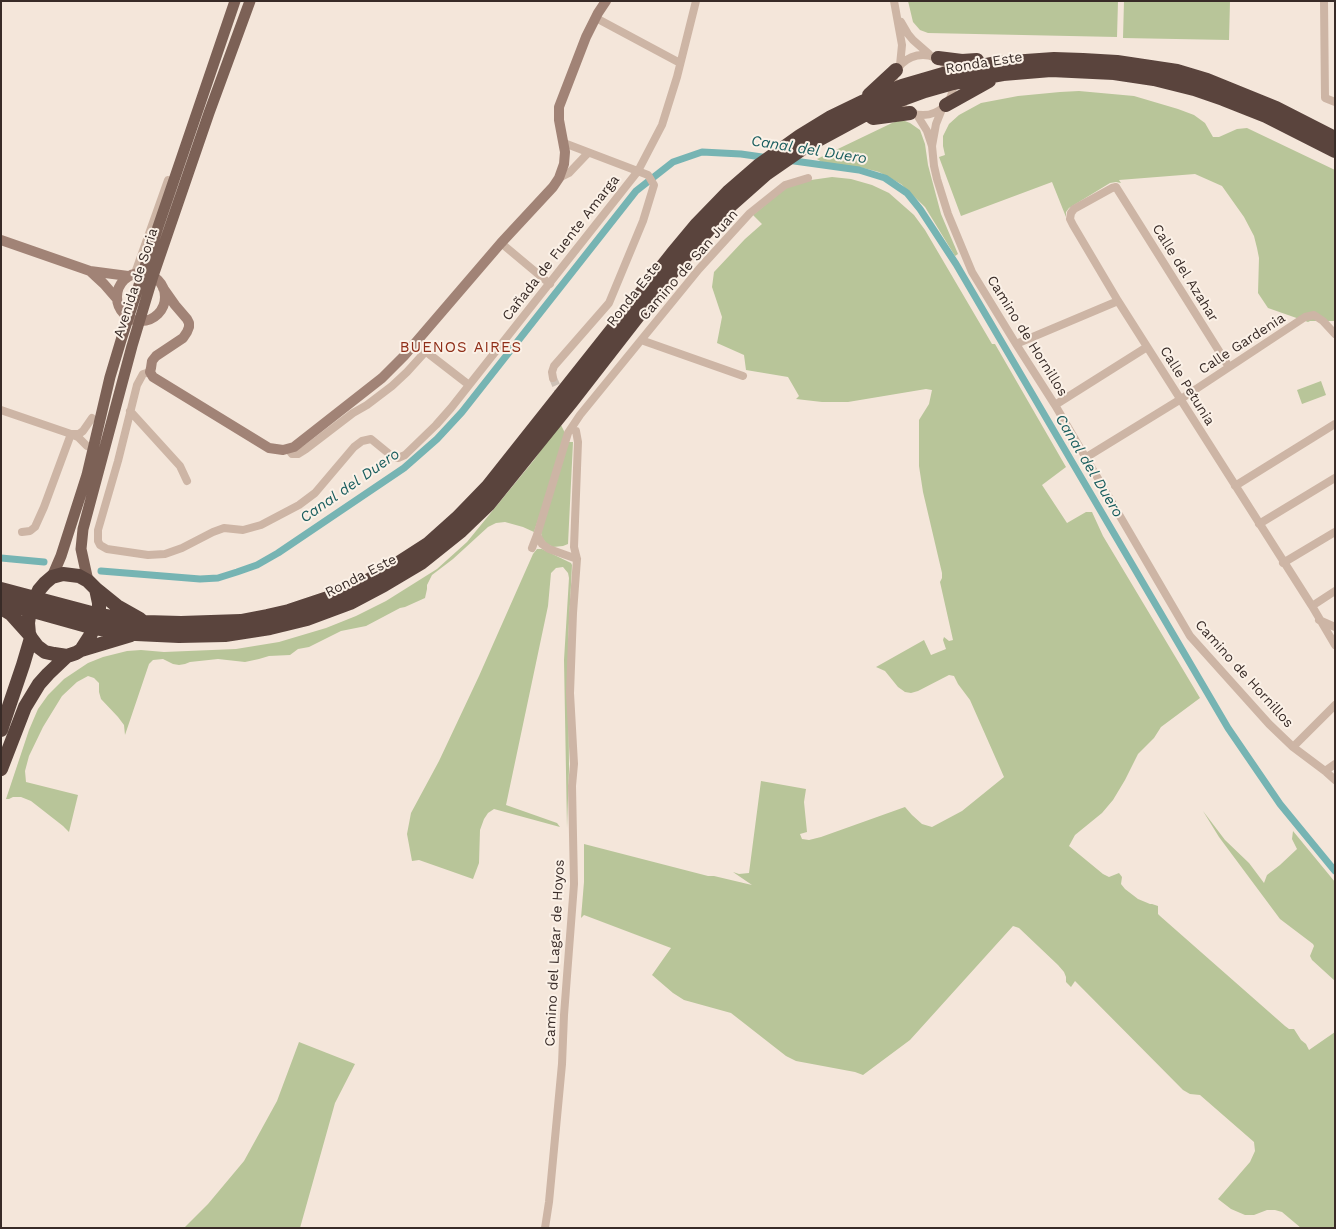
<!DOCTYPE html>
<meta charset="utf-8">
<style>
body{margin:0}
#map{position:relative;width:1336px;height:1229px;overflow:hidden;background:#f4e6da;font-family:"Work Sans",sans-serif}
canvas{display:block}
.frame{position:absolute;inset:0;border:2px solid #382b27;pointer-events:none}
</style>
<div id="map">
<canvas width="1336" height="1229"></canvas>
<div class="frame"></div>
</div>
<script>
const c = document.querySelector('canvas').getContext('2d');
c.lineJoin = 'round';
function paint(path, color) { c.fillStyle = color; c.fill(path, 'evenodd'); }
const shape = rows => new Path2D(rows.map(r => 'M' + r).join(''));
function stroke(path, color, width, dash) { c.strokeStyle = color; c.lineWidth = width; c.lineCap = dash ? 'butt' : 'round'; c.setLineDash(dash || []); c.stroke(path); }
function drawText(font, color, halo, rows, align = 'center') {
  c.font = font + ' "Work Sans",sans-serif'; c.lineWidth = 4; c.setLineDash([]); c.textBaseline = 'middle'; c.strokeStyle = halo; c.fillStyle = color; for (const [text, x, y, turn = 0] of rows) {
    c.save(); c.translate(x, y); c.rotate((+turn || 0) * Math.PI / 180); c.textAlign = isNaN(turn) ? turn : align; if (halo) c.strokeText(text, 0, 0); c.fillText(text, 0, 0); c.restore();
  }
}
const green = shape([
 [908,1,1118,1,1117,37,928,33,920,30,913,22],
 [1124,1,1230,1,1229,40,1123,38],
 [1079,91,1134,96,1178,109,1194,115,1205,123,1213,137,1219,137,1237,129,1247,128,1335,170,1335,321,1310,321,1308,322,1268,308,1258,293,1259,258,1257,248,1254,236,1244,217,1222,186,1195,174,1119,180,1121,183,1116,182,1110,183,1069,208,1066,212,1066,217,1052,182,961,216,939,157,945,155,943,146,943,136,949,124,959,115,981,103,1018,96,1060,92],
 [898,121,905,121,910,123,920,130,925,144,928,165,941,214,958,254,955,256,925,207,901,184,879,172,863,168,825,164,817,159,892,123],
 [832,177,851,179,872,185,889,193,914,215,925,230,992,344,995,344,1066,467,1042,485,1067,523,1086,512,1092,512,1103,536,1200,698,1161,727,1154,738,1138,754,1125,780,1113,800,1102,813,1075,835,1069,846,1103,874,1109,877,1119,873,1122,877,1121,884,1125,889,1138,899,1150,904,1152,904,1158,906,1158,914,1160,916,1285,1026,1289,1029,1294,1029,1301,1040,1306,1044,1309,1050,1335,1032,1335,1228,1301,1228,1282,1212,1275,1210,1267,1210,1254,1215,1245,1215,1231,1209,1218,1199,1250,1162,1255,1151,1254,1142,1200,1095,1190,1094,1183,1090,1075,981,1071,987,1066,982,1066,977,1064,972,1058,965,1019,928,1013,926,910,1040,863,1075,855,1072,796,1061,786,1056,731,1013,684,1000,673,993,652,975,671,948,584,915,581,918,584,882,584,844,708,876,714,876,752,885,733,872,739,874,749,873,761,781,806,789,804,802,807,832,800,834,802,839,809,840,821,837,905,807,912,815,922,824,932,827,962,811,1004,777,970,700,958,684,954,676,949,675,918,691,911,693,905,692,898,687,885,671,876,667,924,640,931,655,946,649,943,640,944,637,949,641,953,640,940,582,942,578,942,573,923,492,919,466,919,420,929,404,932,390,926,389,848,402,822,402,796,399,799,396,788,377,746,370,744,355,717,343,722,317,712,287,714,272,745,239,762,224,753,215,787,187,811,180],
 [1321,381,1326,395,1302,404,1297,390],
 [560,423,566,435,534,532,523,527,505,522,496,523,488,527,453,559,432,575,427,585,427,589,425,598,405,607,400,608,366,626,341,631,309,647,298,649,290,655,269,656,259,659,245,662,218,659,190,662,185,664,179,665,173,664,163,659,153,660,149,664,125,735,124,725,118,717,101,699,99,692,99,683,94,678,88,676,77,682,62,696,43,727,29,756,25,771,26,782,78,795,69,832,63,826,31,801,21,797,13,797,9,799,6,799,29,730,38,709,48,695,64,679,88,663,103,657,127,651,141,650,164,652,236,649,279,642,326,628,356,616,386,601,437,569,467,542,534,460],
 [567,442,573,442,568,544,563,546,553,547,547,544,542,538,541,533],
 [537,549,542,549,571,563,572,565,568,643,569,769,567,828,564,660,569,578,568,573,563,567,556,568,551,573,548,606,506,805,557,823,560,827,494,809,488,813,484,819,480,830,479,863,473,879,419,860,412,861,407,834,411,813,439,761,479,676,533,554],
 [1203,811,1225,840,1249,863,1264,883,1267,875,1280,865,1297,849,1292,839,1293,831,1335,882,1335,981,1312,960,1310,956,1314,946,1313,944,1280,919,1219,837],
 [299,1042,355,1064,335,1103,300,1228,184,1228,208,1204,244,1161,277,1101]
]);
const canal = shape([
 [787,160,859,170,885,178,907,193,920,209,956,264,1228,728,1280,804,1335,871],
 [1,558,44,562],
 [101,571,200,579,218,578,237,572,257,565,278,553,404,468,437,439,462,412,636,191,673,162,702,152,741,154,769,158]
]);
const streetTunnel = shape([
 [553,378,561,397]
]);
const street = shape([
 [894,1,902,45,900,65],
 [1324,1,1325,98,1335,102],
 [596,18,680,63],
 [901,22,908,34,913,40,929,54],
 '893 85a30 30 0 1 1 60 0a30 30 0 1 1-60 0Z',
 [942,109,936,124,932,146,934,166,937,179,948,214,972,272,1016,344,1055,405,1190,636,1269,724,1293,747,1325,771,1335,780],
 [917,115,927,131,932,146],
 [559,178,569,173,588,153],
 [501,243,550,284],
 [135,273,168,180],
 [641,340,743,376],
 [416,344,469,385],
 [1016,344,1118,301],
 [1229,367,1116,187,1112,188,1074,209,1071,213,1070,219,1073,225,1118,301,1312,606,1335,645],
 [150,372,143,374,137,385,118,461,98,530,98,541,100,545,107,549,148,555,165,554,182,548,213,532,224,528,243,530,261,525,299,505,315,493,354,447,362,441,371,439,393,457,398,458,405,455,436,425,451,408,638,171,662,125,677,77,696,1],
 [553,378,552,372,554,366,609,303,643,221,654,185,648,175,564,143],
 [1055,405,1147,347],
 [1,410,71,434,78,437,87,446],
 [130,411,180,466,187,481],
 [72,434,79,434,83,431,92,418],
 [288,449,292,454,298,454,306,449,353,413,367,405,392,386,407,372,426,351],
 [1085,458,1181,399,1305,317,1314,315,1323,321,1335,334],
 [1235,486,1335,424],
 [1259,524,1335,478],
 [22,532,30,531,35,527,44,507,71,434],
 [537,535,542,544,549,549,577,559],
 [532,548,537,535,568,433,580,415,699,269,750,213,785,185,808,178],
 [1283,563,1335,532],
 [1312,606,1335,591],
 [1319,620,1335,627],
 [1293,747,1335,705],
 [1325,771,1335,764],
 [545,1228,549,1202,562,1064,564,1015,574,884,572,786,574,764,570,693,573,613,577,559,574,547,578,442,576,431]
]);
const secondary = shape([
 [1,240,90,271,128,276],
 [90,271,104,284,117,299],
 '117 297a24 24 0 1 1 48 0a24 24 0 1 1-48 0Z',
 [163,288,175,305,187,319,189,323,189,327,187,332,183,338,156,356,152,361,151,368,150,372,153,377,269,448,283,450,294,447,382,378,404,356,501,243,553,187,559,178,564,164,565,152,559,120,559,107,586,37,598,13,606,1]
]);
const primary = shape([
 [52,577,61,556,87,475,110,377,122,337,158,227,235,1],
 [88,581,81,549,83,529,132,346,153,276,209,113,250,1]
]);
const highway = shape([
 [938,58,962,61,977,60],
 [869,95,896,70],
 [946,105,989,81],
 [869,115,873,118,910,113],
 [1,589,99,615,145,622,181,623,241,621,267,616,289,611,337,595,367,581,397,564,428,544,457,518,488,486,672,254,697,224,728,192,758,166,800,136,831,117,862,102,902,86,950,72,997,63,1054,59,1083,60,1117,62,1177,71,1207,80,1276,108,1335,138],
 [96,589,117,606,140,619],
 [1,602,94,628,136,634,179,636,225,635,270,628,307,619,350,603,384,585,421,563,461,531,488,505,572,401,670,275,701,238,731,205,766,174,805,147,866,114,884,106,925,91,953,83,1003,74,1051,70,1114,73,1154,79,1194,89,1223,99,1266,116,1335,151],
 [1,608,11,614,29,634],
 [81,650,90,636,99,615,99,603,96,589,88,581,79,576,63,574,52,577,45,583,39,590,30,610,28,623,29,634,31,638,37,646,45,652,54,654,67,656,76,653,81,650,131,635],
 [1,730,23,665,31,638],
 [1,769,25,707,39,684,48,674,67,656]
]);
const streetNames = [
 ["Ronda Este",984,63,-9],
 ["Cañada de Fuente Amarga",561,248,-52],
 ["Camino de San Juan",689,265,-49],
 ["Calle del Azahar",1185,273,58],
 ["Avenida de Soria",136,283,-72],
 ["Ronda Este",634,294,-52],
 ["Camino de Hornillos",1027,336,58],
 ["Calle Gardenia",1242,344,-33],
 ["Calle Petunia",1187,386,58],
 ["Ronda Este",361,576,-27],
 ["Camino de Hornillos",1244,674,48],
 ["Camino del Lagar de Hoyos",555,953,-87]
];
const waterNames = [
 ["Canal del Duero",809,150,9],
 ["Canal del Duero",1089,466,59],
 ["Canal del Duero",350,486,-35]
];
const neighbourhoodNames = [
 ["BUENOS AIRES",461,348]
];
paint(green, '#b8c599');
stroke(canal, '#76b4b3', 7);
stroke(streetTunnel, '#cec1b6', 8, [8, 4]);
stroke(street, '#cdb5a5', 8);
stroke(secondary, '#a18376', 10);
stroke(primary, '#7c6156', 11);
stroke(highway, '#5a443d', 14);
drawText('14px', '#382b27', '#fbf1e7', streetNames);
drawText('italic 15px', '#185d5e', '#fbf1e7', waterNames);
c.letterSpacing = '1px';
drawText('15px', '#8f2e18', '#fbf1e7', neighbourhoodNames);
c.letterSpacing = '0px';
</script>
